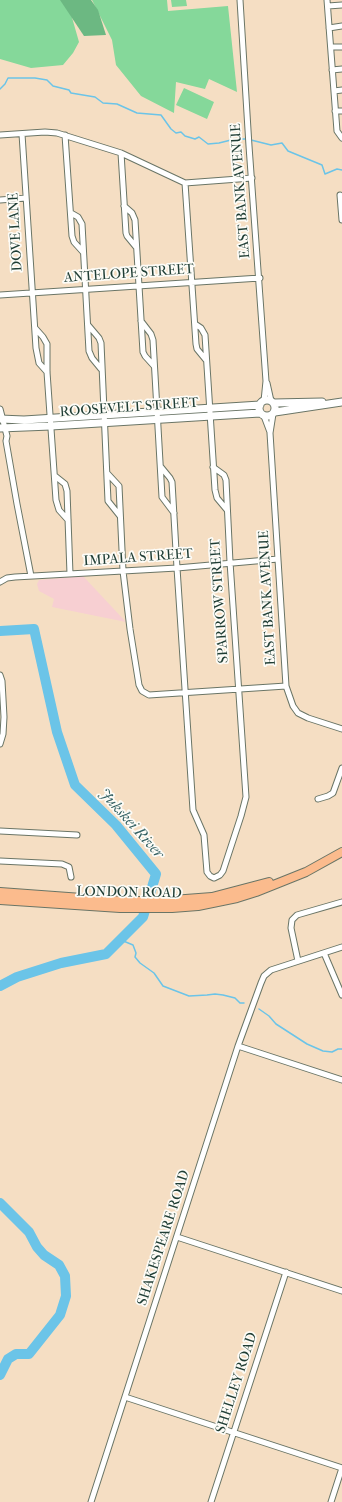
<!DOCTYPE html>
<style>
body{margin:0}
canvas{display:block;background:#f5dec3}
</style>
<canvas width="342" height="1502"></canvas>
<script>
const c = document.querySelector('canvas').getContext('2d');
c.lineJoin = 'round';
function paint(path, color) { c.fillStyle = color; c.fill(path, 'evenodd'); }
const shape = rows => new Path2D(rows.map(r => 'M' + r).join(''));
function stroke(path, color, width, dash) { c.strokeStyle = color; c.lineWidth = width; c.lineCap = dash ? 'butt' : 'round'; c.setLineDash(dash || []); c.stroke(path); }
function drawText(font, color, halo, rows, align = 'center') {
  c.font = font + ' "IM FELL French Canon",serif'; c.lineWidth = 3.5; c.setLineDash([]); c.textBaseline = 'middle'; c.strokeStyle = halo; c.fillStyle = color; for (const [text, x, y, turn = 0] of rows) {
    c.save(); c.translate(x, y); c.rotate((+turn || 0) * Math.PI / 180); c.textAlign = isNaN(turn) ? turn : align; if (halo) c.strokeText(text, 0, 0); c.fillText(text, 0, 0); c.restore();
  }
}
const built = shape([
 [83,576,126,622,52,607,54,599,39,591,37,584,39,580]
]);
const green = shape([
 [0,0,65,0,71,14,79,42,73,53,63,65,31,68,0,59],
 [92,0,167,0,168,11,228,6,237,92,209,79,205,89,176,82,174,113,141,96,116,65,112,40],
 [171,0,186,0,187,6,172,7],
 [184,88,214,102,207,119,176,105]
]);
const forest = shape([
 [60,0,91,0,98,10,106,35,84,36]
]);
const stream = shape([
 [0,89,5,84,8,78,35,78,47,80,53,86,69,90,71,93,95,97,103,103,117,104,137,113,161,115,171,129,176,133,181,132,185,136,195,139,199,137,208,144,219,143,235,139,247,139],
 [251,140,271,145,282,143,288,151,322,165,325,174,337,169,342,170],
 [121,940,133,945,136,953,135,957,140,963,154,973,163,986,189,996,207,995,215,994,223,995,235,998,240,1003,244,1003],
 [259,1009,269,1016,276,1024,307,1044,323,1051,332,1052,338,1049,342,1049]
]);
const river = shape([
 [0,631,34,629,57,732,75,785,116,825,156,874,143,917,106,954,61,963,17,977,0,986],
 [0,1203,29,1232,37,1247,44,1255,59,1265,65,1276,66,1296,60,1315,29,1354,16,1354,8,1359,0,1375]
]);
const minor = shape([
 [240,0,249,146,266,381,264,401],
 [327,0,337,131,342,138],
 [328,6,342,5],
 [329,28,342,26],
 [331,47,342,47],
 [332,70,342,69],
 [334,91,342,90],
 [335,111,342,111],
 [22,134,36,348,39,363,47,372],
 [0,135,45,132,57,133,121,153,185,183,252,178],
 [65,135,72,236,74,242,83,252],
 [121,153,126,233,127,236,136,247],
 [185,183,196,344,197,349,206,360],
 [340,195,342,220],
 [0,200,26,198],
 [124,206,132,213,135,220,143,352,145,356,154,366],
 [71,213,78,217,82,224,89,351,92,358,101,369],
 [0,295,260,278],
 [141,321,151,334,153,340,162,497,174,513],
 [195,324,201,328,205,335,215,490,217,498,227,510],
 [88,325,99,338,101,343,108,501,120,516],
 [35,328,43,337,47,344,47,372,56,500,59,510,68,520],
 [267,383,271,401],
 [0,409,7,436,6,441,17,504,31,576],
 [273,414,270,433,286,686,293,706,298,713,308,718,342,729],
 [264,416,270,432],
 [161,467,170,478,172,482,177,568,193,810,204,835,207,872,210,876,214,878,220,875,223,871,241,816,246,797,230,562,226,480,224,475,213,467],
 [107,473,119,486,123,571,130,629,139,685,142,691,149,695,286,686],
 [55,476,65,484,67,491,70,574],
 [0,582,7,578,15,577,177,568,278,559],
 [0,675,2,681,4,717,3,734,0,744],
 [318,799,328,796,333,793,342,768],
 [0,831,77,835],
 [0,861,62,864,69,867,71,877],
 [324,953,342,995],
 [298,961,291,928,292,920,297,915,342,902],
 [238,1046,342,1080],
 [177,1237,342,1291],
 [125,1397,342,1468],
 [91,1502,238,1046,261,983,264,976,271,970,342,947],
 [211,1502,286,1272],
 [331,1502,342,1468]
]);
const tertiary = shape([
 '259 408a8 8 0 1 1 16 0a8 8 0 1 1-16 0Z',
 [274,403,322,402],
 [275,412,342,402],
 [0,419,24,420,260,405],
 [0,428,51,426,260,413]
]);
const primary = shape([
 [0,892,123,901,159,901,212,897,269,882],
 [0,900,120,908,172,908,198,906,237,898,256,892,306,872,342,852]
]);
const streetNames = [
 ["EAST BANK AVENUE",241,191,-94],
 ["DOVE LANE",16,232,-93],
 ["ANTELOPE STREET",129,274,-4],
 ["ROOSEVELT STREET",129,408,-4],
 ["IMPALA STREET",138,558,-4],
 ["EAST BANK AVENUE",268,598,-93],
 ["SPARROW STREET",220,601,-94],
 ["LONDON ROAD",129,893,1],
 ["SHAKESPEARE ROAD",164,1238,-72],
 ["SHELLEY ROAD",237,1383,-72]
];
const waterNames = [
 ["Jukskei River",131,824,48]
];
paint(built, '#f7cfd2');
paint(green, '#85d89a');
paint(forest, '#6cb882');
stroke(stream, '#6bc4e8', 1.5);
stroke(river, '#6bc4e8', 10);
stroke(minor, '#6a7566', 7);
stroke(tertiary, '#6a7566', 9);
stroke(primary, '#6a7566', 10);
stroke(minor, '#fff', 5);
stroke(tertiary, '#fff', 7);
stroke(primary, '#fbbb8d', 8);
drawText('14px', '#1f3d34', '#fdfcf7', streetNames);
drawText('italic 15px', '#325f61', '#fdfcf7', waterNames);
</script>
